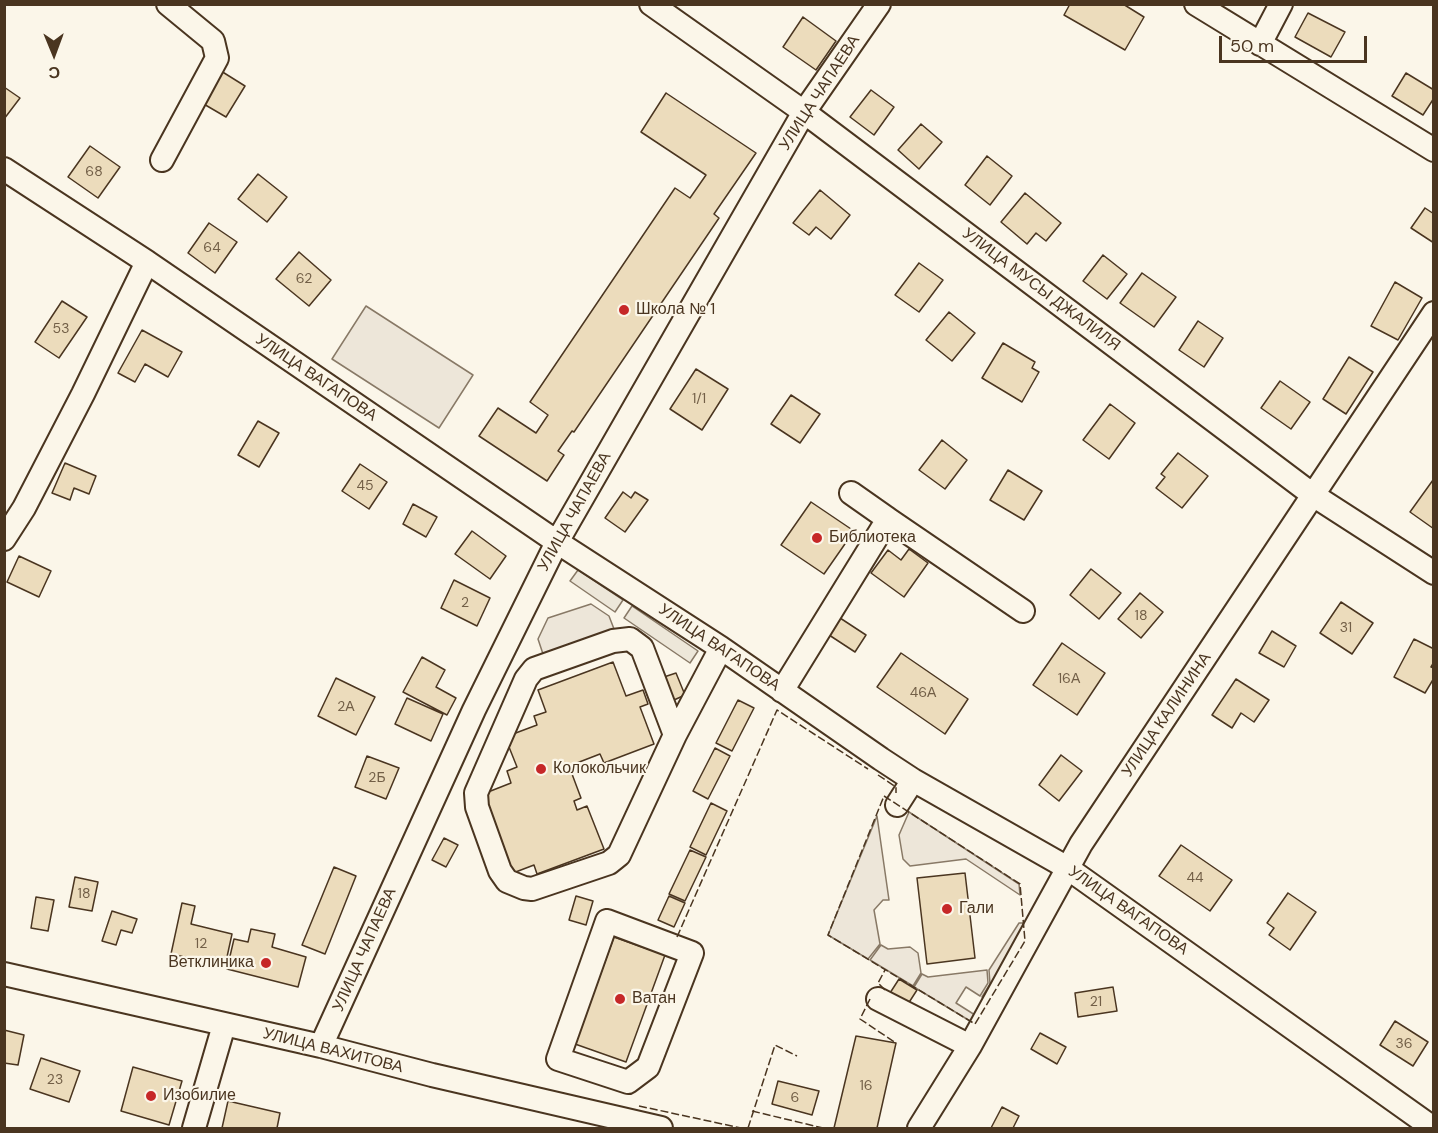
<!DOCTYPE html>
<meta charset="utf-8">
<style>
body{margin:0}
#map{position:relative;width:1438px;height:1133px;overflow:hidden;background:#fbf6e9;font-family:"DM Sans",sans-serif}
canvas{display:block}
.frame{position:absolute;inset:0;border:6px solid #4a3520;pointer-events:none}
.north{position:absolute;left:24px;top:24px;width:60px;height:60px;-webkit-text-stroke:4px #fbf6e9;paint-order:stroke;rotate:179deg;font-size:16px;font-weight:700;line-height:24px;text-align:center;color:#4a3520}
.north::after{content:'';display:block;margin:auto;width:21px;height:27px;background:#4a3520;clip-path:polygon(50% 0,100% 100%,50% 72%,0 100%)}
.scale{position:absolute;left:1219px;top:36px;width:148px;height:27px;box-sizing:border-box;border:3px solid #4a3520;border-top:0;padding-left:8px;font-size:18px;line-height:21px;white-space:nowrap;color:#4a3520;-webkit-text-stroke:4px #fbf6e9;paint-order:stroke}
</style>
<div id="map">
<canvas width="1438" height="1133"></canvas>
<div class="frame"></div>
<div class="north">С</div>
<div class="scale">50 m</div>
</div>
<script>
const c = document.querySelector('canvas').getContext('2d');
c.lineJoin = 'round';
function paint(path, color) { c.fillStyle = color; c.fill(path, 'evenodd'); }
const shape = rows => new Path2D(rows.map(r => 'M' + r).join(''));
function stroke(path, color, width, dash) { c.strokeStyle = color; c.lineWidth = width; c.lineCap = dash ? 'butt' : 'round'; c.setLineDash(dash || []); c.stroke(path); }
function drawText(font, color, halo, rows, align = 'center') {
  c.font = font + ' "DM Sans",sans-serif'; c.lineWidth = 4.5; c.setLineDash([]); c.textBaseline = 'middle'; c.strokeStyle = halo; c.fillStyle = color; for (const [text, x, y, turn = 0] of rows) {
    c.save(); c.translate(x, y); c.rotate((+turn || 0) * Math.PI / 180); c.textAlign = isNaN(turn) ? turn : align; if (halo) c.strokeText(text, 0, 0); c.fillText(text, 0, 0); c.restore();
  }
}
const green = shape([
 [366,306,473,375,439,428,332,359,366,306],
 [591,604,609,616,614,629,543,654,538,639,548,618,591,604],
 [909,812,1019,884,1020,895,966,859,910,866,903,859,899,835,909,812],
 [877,816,889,900,883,900,874,910,880,944,868,959,828,935,877,816],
 [1019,923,1023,923,1025,941,975,1024,914,987,922,974,928,977,987,970,988,983,980,996,966,987,956,1003,975,1015,984,998,982,997,990,984,989,970,1019,923],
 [881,945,888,949,910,947,918,953,921,973,913,986,870,960,881,945]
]);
const parking = shape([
 [578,570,623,600,615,612,570,581,578,570],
 [632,606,698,651,690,663,624,618,632,606]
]);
const building = shape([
 [1070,4,1123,4,1144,17,1125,50,1064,15,1070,4],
 [1308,13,1345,32,1331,57,1295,37,1308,13],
 [803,17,836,41,816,70,783,47,803,17],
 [221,71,245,86,226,117,202,103,221,71],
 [1406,73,1434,90,1434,98,1423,115,1392,96,1406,73],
 [4,87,20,98,4,119,4,87],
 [871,90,894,107,874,135,850,117,871,90],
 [666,93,756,153,714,214,719,218,574,432,572,431,558,451,564,455,547,481,479,436,498,408,536,433,548,415,530,402,675,188,690,198,706,175,641,132,666,93],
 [921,124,942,142,919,169,898,150,921,124],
 [90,146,120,167,98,198,68,177,90,146],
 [987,156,1012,176,990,205,965,185,987,156],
 [258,174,287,197,267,222,238,199,258,174],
 [820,190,850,215,831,239,816,227,809,235,793,223,820,190],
 [1025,193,1061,223,1046,241,1036,233,1027,244,1001,222,1025,193],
 [1425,208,1434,214,1434,243,1411,228,1425,208],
 [209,223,237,242,215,273,188,253,209,223],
 [299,252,331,280,309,306,276,279,299,252],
 [1103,255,1127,274,1107,299,1083,281,1103,255],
 [919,263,943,280,919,312,895,295,919,263],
 [1142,273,1176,297,1154,327,1120,303,1142,273],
 [1395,282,1422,298,1398,340,1371,326,1395,282],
 [62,301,87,317,59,358,35,342,62,301],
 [949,312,975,333,952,361,926,340,949,312],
 [1198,321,1223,338,1204,367,1179,350,1198,321],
 [142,330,182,352,168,377,145,364,135,382,118,373,142,330],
 [1003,343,1035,362,1032,368,1039,372,1022,402,982,378,1003,343],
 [1349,357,1373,372,1346,414,1323,399,1349,357],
 [696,369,728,389,702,430,670,409,696,369],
 [1280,381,1310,402,1291,429,1261,408,1280,381],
 [791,395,820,414,800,443,771,424,791,395],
 [1110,404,1135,423,1109,459,1083,440,1110,404],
 [258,421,279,433,259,467,238,455,258,421],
 [942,440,967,460,945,489,919,470,942,440],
 [1178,453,1208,476,1182,508,1156,488,1165,477,1161,474,1178,453],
 [65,463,96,476,89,494,74,488,70,500,52,493,65,463],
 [360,464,387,482,369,509,342,491,360,464],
 [1008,470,1042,491,1024,520,990,500,1008,470],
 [1433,480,1434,480,1434,529,1410,512,1433,480],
 [623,492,631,498,635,492,648,500,625,532,605,518,623,492],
 [811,502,854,531,824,574,781,545,811,502],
 [413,504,437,517,426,537,403,524,413,504],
 [472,531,506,556,490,579,455,554,472,531],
 [909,549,928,563,904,597,871,573,888,550,901,560,909,549],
 [19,556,51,571,39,597,7,582,19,556],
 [1091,569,1121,593,1099,619,1070,595,1091,569],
 [454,580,490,598,477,626,441,608,454,580],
 [1140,593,1163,612,1141,638,1118,619,1140,593],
 [1341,602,1373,623,1352,654,1320,633,1341,602],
 [837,616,866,635,855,652,826,633,837,616],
 [1272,631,1296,646,1284,667,1259,653,1272,631],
 [1414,639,1434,649,1434,662,1431,667,1434,668,1434,678,1425,693,1394,677,1414,639],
 [1062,643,1105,673,1077,715,1033,685,1062,643],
 [901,653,968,699,945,734,877,687,901,653],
 [422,657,445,670,436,687,456,698,447,715,403,692,422,657],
 [613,662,626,696,643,690,648,704,640,707,654,744,604,763,600,754,569,766,581,798,574,801,577,810,587,806,604,849,537,874,534,865,513,873,483,794,511,783,507,771,517,767,505,737,537,725,534,716,546,712,538,690,613,662],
 [676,673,685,695,674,700,664,677,676,673],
 [336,678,375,697,356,735,318,716,336,678],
 [1236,679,1269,700,1254,722,1241,713,1232,728,1212,715,1236,679],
 [407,698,443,714,431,741,395,724,407,698],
 [738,700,754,708,732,751,716,743,738,700],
 [715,748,730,756,708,799,693,791,715,748],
 [1061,755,1082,771,1059,801,1039,785,1061,755],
 [367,756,399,768,386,799,355,787,367,756],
 [711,803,727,811,706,855,690,847,711,803],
 [444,838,458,845,446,867,432,860,444,838],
 [1181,845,1232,880,1210,911,1159,876,1181,845],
 [690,850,706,857,685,901,669,894,690,850],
 [334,867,356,876,325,954,302,945,334,867],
 [965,873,975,958,927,964,917,878,965,873],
 [75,877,98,882,92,911,69,907,75,877],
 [1288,893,1316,912,1290,950,1269,935,1274,928,1267,923,1288,893],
 [576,896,593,901,586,925,569,920,576,896],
 [669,896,685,903,674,927,658,920,669,896],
 [36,897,54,900,48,931,31,928,36,897],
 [182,903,195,906,191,924,232,934,225,966,171,954,182,903],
 [112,911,137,919,132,933,121,930,116,945,102,941,112,911],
 [251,929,275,934,272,947,306,957,298,987,227,969,234,939,248,942,251,929],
 [614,937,665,955,626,1062,575,1044,614,937],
 [899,979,917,990,908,1004,890,993,899,979],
 [1113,987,1117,1011,1078,1017,1075,993,1113,987],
 [1395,1021,1428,1042,1413,1066,1380,1045,1395,1021],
 [4,1030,24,1035,18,1065,4,1063,4,1030],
 [1040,1033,1066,1047,1057,1064,1031,1049,1040,1033],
 [856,1036,896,1043,877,1128,834,1128,856,1036],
 [41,1058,80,1071,69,1102,30,1089,41,1058],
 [133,1067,182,1081,169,1125,121,1111,133,1067],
 [778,1081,819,1091,812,1115,772,1104,778,1081],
 [228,1101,280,1113,277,1128,222,1128,228,1101],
 [1002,1107,1019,1116,1013,1128,991,1128,1002,1107]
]);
const minor = shape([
 [651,4,804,112,1313,495,1434,573],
 [1196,4,1434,150],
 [1260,44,1281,4],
 [162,160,217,58,213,41,168,4],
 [4,169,147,262,557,542,721,648,881,759,913,780,1066,867,1433,1128],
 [851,493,888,519],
 [4,539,24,508,83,394,147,262],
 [782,691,888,519,1023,611],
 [675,735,642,648,630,639,613,641,534,669,526,679,476,793,477,807,500,871,507,881,524,888,532,889,609,863,619,855,675,735,721,648],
 [897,805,913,780],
 [607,921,692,953,648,1067,628,1082,558,1059,607,921],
 [4,974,321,1046,432,1075,661,1128],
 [878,999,970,1046],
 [321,1046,474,710,557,542,804,112,879,4],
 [194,1128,224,1025],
 [919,1128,970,1046,1081,844,1434,313]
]);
const fence = shape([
 [878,775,896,787,896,793],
 [884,796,1020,884,1025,941,975,1024,828,935,884,796],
 [677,937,777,710,868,769],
 [885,990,878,983,885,970],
 [870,999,860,1019,896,1043],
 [639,1106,741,1128],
 [752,1111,823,1128],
 [748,1128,775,1045,797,1056]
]);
const markers = [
 [624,310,6,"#c62828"],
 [817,538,6,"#c62828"],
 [541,769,6,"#c62828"],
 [947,909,6,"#c62828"],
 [266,963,6,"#c62828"],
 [620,999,6,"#c62828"],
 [151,1096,6,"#c62828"]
];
const numberNames = [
 ["68",94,172],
 ["64",212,248],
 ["62",304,279],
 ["53",61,329],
 ["1/1",699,399],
 ["45",365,486],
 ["2",465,603],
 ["18",1141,616],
 ["31",1346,628],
 ["16А",1069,679],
 ["46А",923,693],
 ["2А",346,707],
 ["2Б",377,778],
 ["44",1195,878],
 ["18",84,894],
 ["12",201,944],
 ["21",1096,1002],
 ["36",1404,1044],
 ["23",55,1080],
 ["16",866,1086],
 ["6",795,1098]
];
const streetNames = [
 ["УЛИЦА ЧАПАЕВА",820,93,-57],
 ["УЛИЦА МУСЫ ДЖАЛИЛЯ",1041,290,37],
 ["УЛИЦА ВАГАПОВА",316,378,34],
 ["УЛИЦА ЧАПАЕВА",575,512,-61],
 ["УЛИЦА ВАГАПОВА",719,648,34],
 ["УЛИЦА КАЛИНИНА",1167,715,-56],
 ["УЛИЦА ВАГАПОВА",1128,911,35],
 ["УЛИЦА ЧАПАЕВА",365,950,-66],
 ["УЛИЦА ВАХИТОВА",333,1051,14]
];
const poiNames = [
 ["Школа № 1",636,310],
 ["Библиотека",829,538],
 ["Колокольчик",553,769],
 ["Гали",959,909],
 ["Ветклиника",254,963,"right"],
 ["Ватан",632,999],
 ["Изобилие",163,1096]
];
paint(green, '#ede6d9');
stroke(green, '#887966', 1.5);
paint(parking, '#ede7d9');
stroke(parking, '#887966', 1.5);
paint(building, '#ecdcbc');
stroke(building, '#4a3520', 1.5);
stroke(minor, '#4a3520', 26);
stroke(minor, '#fbf6e9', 22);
stroke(fence, '#4a3520', 1.5, [8, 3]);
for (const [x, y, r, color] of markers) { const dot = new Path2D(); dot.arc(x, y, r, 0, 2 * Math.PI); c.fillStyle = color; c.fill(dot); stroke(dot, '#fbf6e9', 2); }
drawText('14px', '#725f47', null, numberNames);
drawText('16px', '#4a3520', '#fbf6e9', streetNames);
drawText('16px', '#4a3520', '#fbf6e9', poiNames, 'left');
</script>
